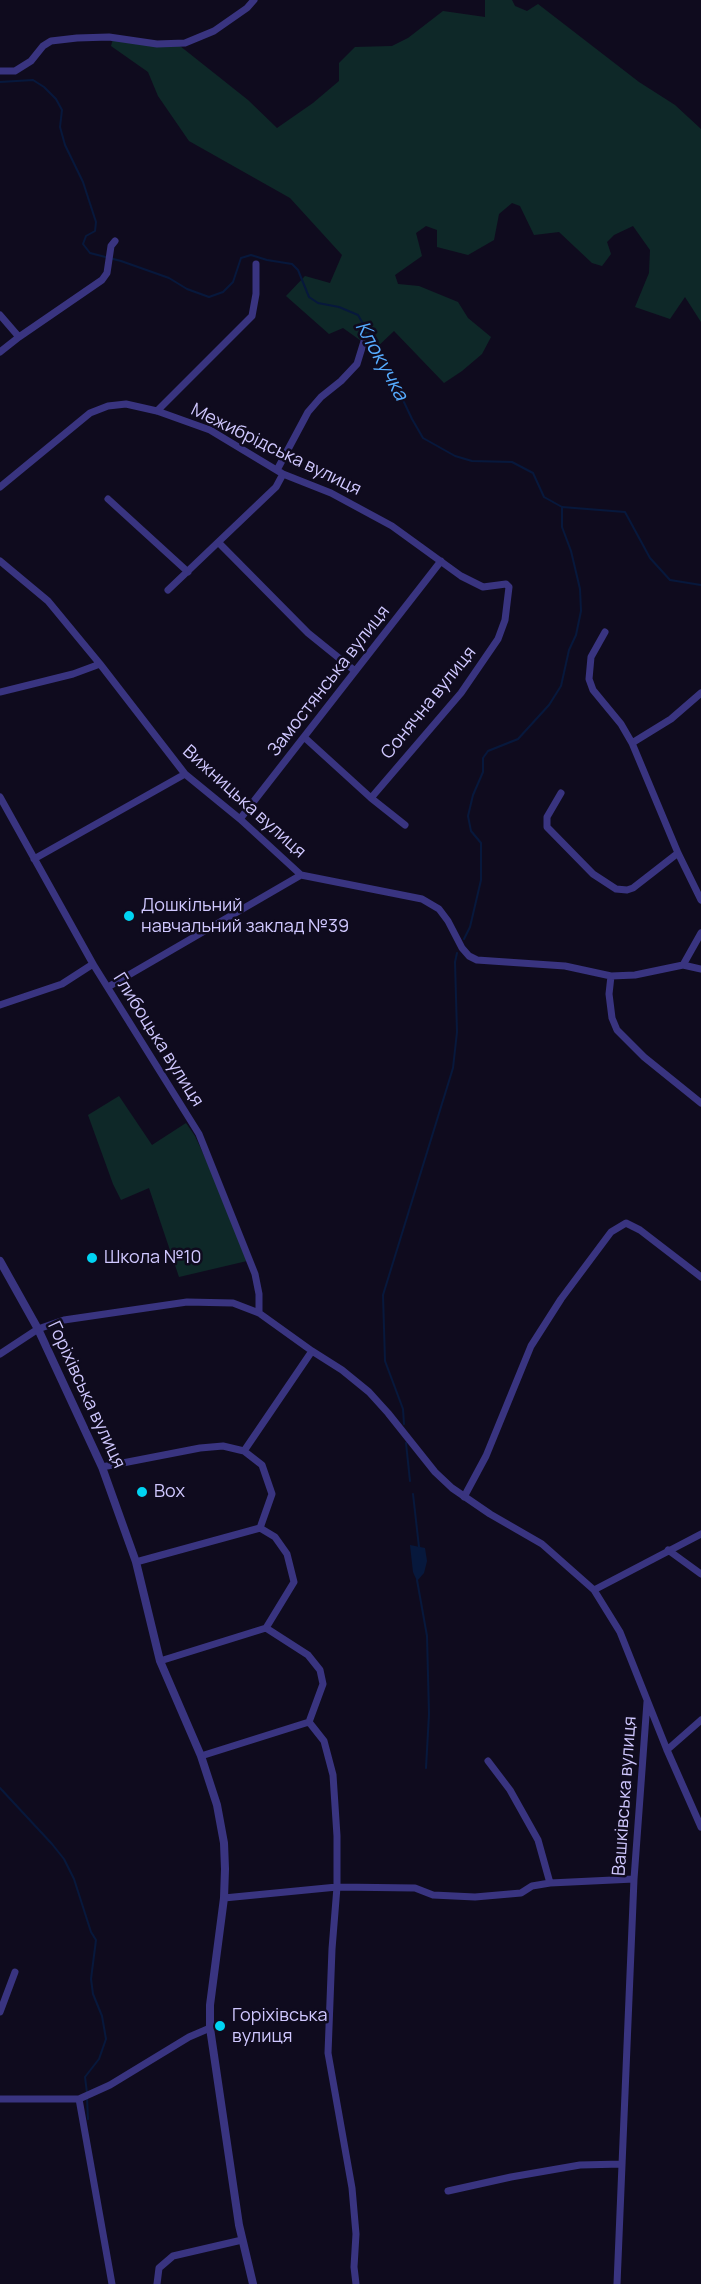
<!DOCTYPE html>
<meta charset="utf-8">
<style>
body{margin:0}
canvas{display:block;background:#0f0b1e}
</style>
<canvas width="701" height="2284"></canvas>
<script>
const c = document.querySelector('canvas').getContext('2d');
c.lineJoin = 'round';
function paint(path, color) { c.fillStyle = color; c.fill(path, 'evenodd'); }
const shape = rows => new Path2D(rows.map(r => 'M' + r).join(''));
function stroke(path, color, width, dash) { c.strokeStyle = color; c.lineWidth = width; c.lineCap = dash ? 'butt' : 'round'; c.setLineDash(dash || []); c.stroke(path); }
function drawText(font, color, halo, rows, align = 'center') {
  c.font = font + ' Manrope,sans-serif'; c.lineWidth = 5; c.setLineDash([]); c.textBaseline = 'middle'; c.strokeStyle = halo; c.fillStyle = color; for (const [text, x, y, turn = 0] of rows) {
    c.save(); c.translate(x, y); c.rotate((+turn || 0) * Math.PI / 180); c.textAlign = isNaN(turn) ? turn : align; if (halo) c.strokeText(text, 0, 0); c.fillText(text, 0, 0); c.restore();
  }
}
const green = shape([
 [485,0,512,0,515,6,527,11,538,4,639,82,675,105,701,129,701,322,685,297,670,319,635,307,649,273,650,250,633,226,614,235,607,242,611,254,602,266,592,263,559,232,534,235,520,206,512,203,499,214,494,240,468,255,437,247,437,230,426,226,416,233,422,256,395,275,398,284,419,286,458,302,468,318,491,337,482,354,462,371,444,383,394,331,374,350,343,328,329,334,286,296,305,276,330,283,342,255,290,198,189,141,158,96,148,72,111,46,113,39,180,46,248,100,277,128,313,103,339,81,339,63,355,47,392,46,408,38,443,11,485,17],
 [119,1096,152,1145,186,1123,195,1136,213,1175,247,1261,179,1277,149,1188,121,1200,113,1184,88,1115]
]);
const water = shape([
 [410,1545,425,1548,427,1561,424,1573,417,1581,413,1572]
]);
const stream = shape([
 [0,82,33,80,44,87,56,99,62,110,60,127,65,145,83,182,96,222,95,231,86,236,83,244,90,253,121,261,169,278,187,289,209,297,223,292,233,282,241,258,251,255,267,260,292,264,298,270,309,297,318,303,339,307,358,315,384,360,412,419,423,438,455,456,472,461,512,462,533,473,544,497,562,507,625,512,650,558,670,580,701,585],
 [464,939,470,927,481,880,481,843,471,831,468,816,473,795,483,772,483,758,488,751,518,739,549,705,561,686,569,650,576,635,581,611,580,589,571,551,562,527,562,507],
 [404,1424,403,1409,385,1361,383,1295,453,1068,457,1032,455,962,457,953],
 [406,1443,410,1481],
 [413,1494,419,1547],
 [417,1580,427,1636,429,1714,426,1768],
 [0,1788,52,1844,64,1859,74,1879,91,1932,96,1940,91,1979,93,1994,102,2016,106,2039,99,2059,85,2077,87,2093],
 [87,2098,88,2119]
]);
const minor = shape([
 [0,71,15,71,31,61,43,46,51,41,77,38,109,37,157,44,185,43,214,31,247,8,254,0],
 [0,315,19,337],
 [0,352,19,337,102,280,107,273,111,246,115,241],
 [157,411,252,316,256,294,256,264],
 [277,470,308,412,321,397,341,381,357,364,365,338],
 [0,487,90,413,108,406,126,404,157,411,210,430,283,474,331,493,392,526,461,576,483,587,506,584,509,587,505,620,498,639,461,693,371,798,304,737],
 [108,499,188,572],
 [219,543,308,633,355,671],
 [0,561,48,601,100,664,185,774,240,819,301,875,422,899,439,909,448,921,462,948,469,956,477,960,565,966,611,976,635,975,683,965,701,969],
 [168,590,276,487,283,474],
 [605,632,591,657,589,679,593,690,621,724,632,743,678,853,701,900],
 [0,692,73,674,100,664],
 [632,743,671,719,701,693],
 [561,793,547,817,547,827,593,874,616,889,627,890,633,888,678,853],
 [0,797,93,964,199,1134,255,1274,259,1294,259,1313],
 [371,798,405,825],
 [240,819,441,561],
 [34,859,185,774],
 [683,965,701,933],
 [611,976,609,994,612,1018,617,1030,644,1057,701,1103],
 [108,987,301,875],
 [0,1005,62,984,93,964],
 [0,1354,38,1329,64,1320,187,1302,233,1303,259,1313,312,1351,342,1370,369,1392,388,1413,435,1472,452,1488,490,1514,542,1544,594,1590,620,1632,667,1750,701,1827],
 [244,1451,312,1351],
 [102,1467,200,1448,223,1446,244,1451,262,1465,272,1494,260,1528],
 [464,1497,486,1456,531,1346,561,1299,611,1232,626,1223,640,1230,701,1277],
 [668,1550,701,1574],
 [136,1562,260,1528,275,1537,287,1554,294,1582,266,1628],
 [594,1590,701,1534],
 [160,1661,266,1628,308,1655,320,1670,323,1684,309,1722],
 [667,1750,701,1720],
 [201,1756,309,1722,324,1741,333,1775,337,1836,337,1887,332,1949,328,2053,352,2188,356,2234,354,2267,356,2284],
 [488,1761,510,1790,538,1840,550,1883],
 [224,1898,337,1887,415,1888,433,1895,475,1897,521,1893,532,1886,550,1883,634,1879],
 [0,2012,15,1972],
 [0,2099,79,2099,110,2085,189,2037,210,2028],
 [79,2099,112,2284],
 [448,2191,511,2177,580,2165,622,2164],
 [157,2284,159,2268,173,2256,242,2240],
 [617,2284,634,1879,647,1702]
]);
const tertiary = shape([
 [0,1261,38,1329,102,1467,136,1562,160,1661,201,1756,217,1805,224,1843,225,1869,224,1898,210,2005,210,2028,239,2225,253,2284]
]);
const markers = [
 [129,916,6,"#00d4f3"],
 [92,1258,6,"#00d4f3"],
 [142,1492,6,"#00d4f3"],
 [220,2026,6,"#00d4f3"]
];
const streetNames = [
 ["Межибрідська вулиця",276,450,26],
 ["Замостянська вулиця",329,681,-52],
 ["Сонячна вулиця",429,703,-51],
 ["Вижницька вулиця",244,802,42],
 ["Глибоцька вулиця",158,1040,58],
 ["Горіхівська вулиця",86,1395,65],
 ["Вашківська вулиця",625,1796,-86]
];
const poiNames = [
 ["Дошкільний",141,906],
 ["навчальний заклад №39",141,927],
 ["Школа №10",104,1258],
 ["Box",154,1492],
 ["Горіхівська",232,2016],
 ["вулиця",232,2037]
];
const waterNames = [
 ["Клокучка",381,361,61]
];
paint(green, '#0e2828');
paint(water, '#07183c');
stroke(stream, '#07183c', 2);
stroke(minor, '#393480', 7);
stroke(tertiary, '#393480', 8);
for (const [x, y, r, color] of markers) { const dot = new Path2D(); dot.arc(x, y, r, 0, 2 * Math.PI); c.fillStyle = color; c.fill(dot); stroke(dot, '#0f0b1e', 2); }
drawText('18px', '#d0c8ff', '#0f0b1e', streetNames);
drawText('18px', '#d0c8ff', '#0f0b1e', poiNames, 'left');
drawText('italic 20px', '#56acff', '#0f0b1e', waterNames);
</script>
